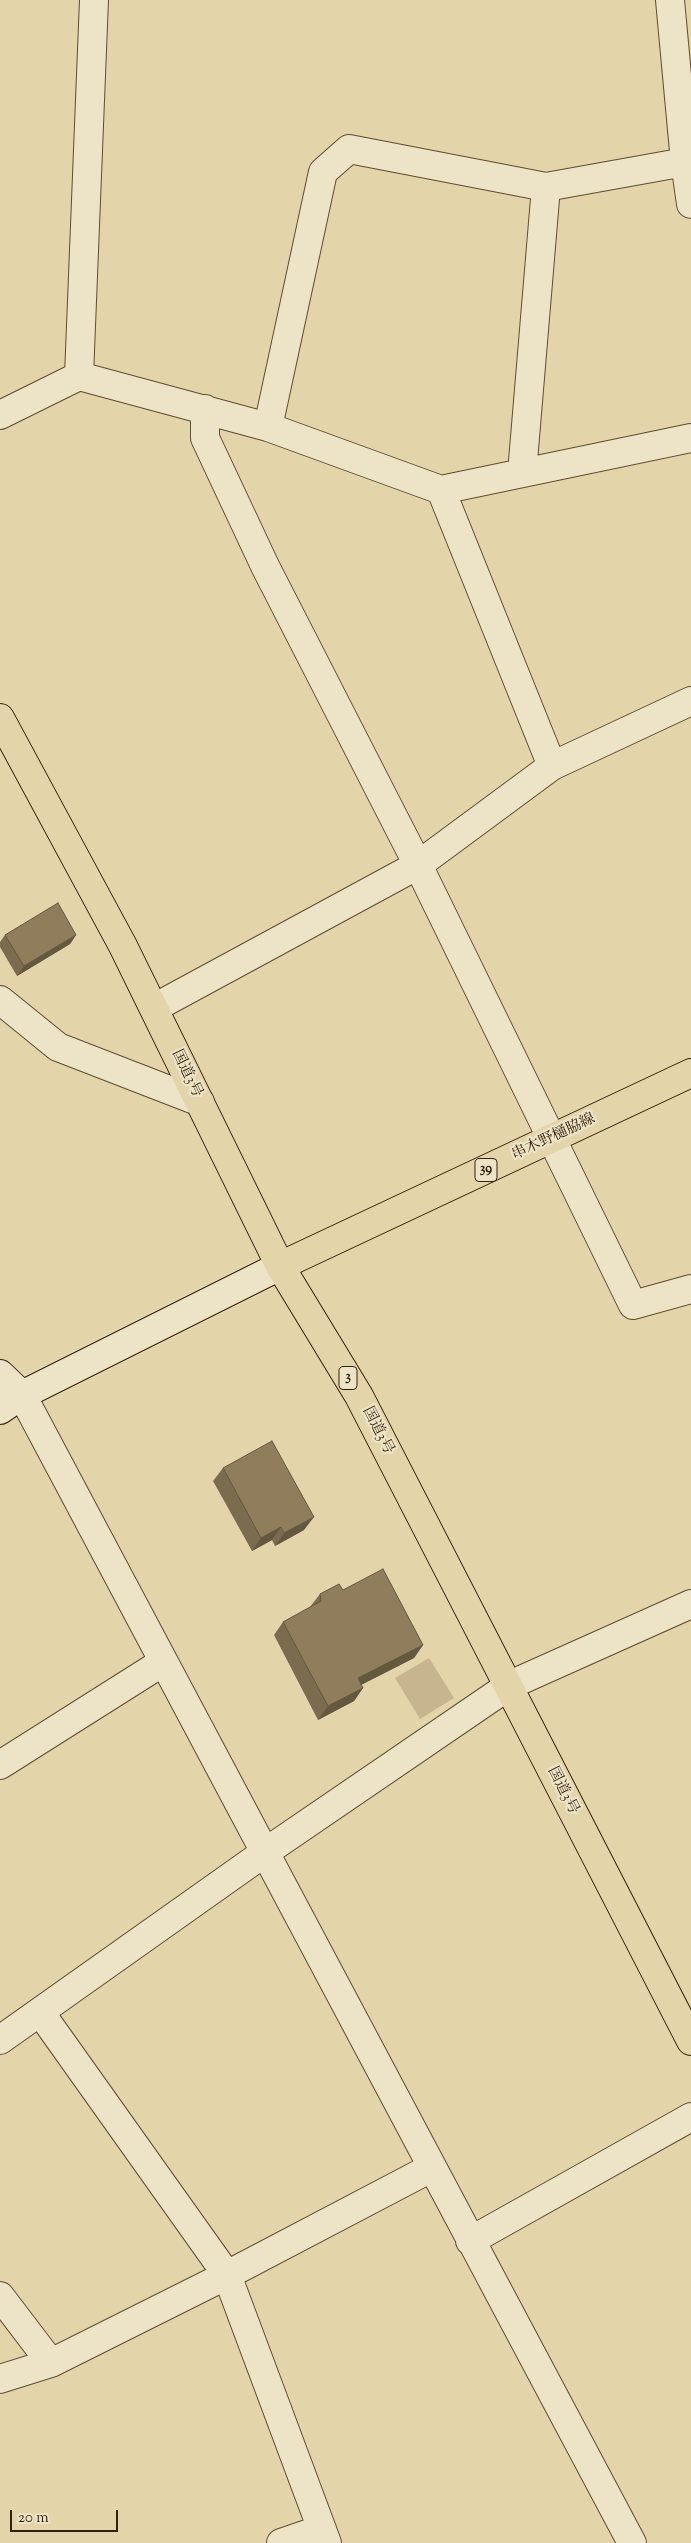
<!DOCTYPE html>
<meta charset="utf-8">
<style>
body{margin:0}
#map{position:relative;width:691px;height:2543px;overflow:hidden;background:#e4d4a9;font-family:"Sorts Mill Goudy",serif}
canvas{display:block}
.scale{position:absolute;left:10px;top:2510px;width:108px;height:22px;box-sizing:border-box;border:2px solid #331f09;border-top:0;padding-left:6px;font-size:15px;line-height:18px;white-space:nowrap;color:#331f09;-webkit-text-stroke:4px #ede3c7;paint-order:stroke}
</style>
<div id="map">
<canvas width="691" height="2543"></canvas>
<div class="scale">20 m</div>
</div>
<script>
const c = document.querySelector('canvas').getContext('2d');
c.lineJoin = 'round';
function paint(path, color) { c.fillStyle = color; c.fill(path, 'evenodd'); }
const shape = rows => new Path2D(rows.map(r => 'M' + r).join(''));
function stroke(path, color, width, dash) { c.strokeStyle = color; c.lineWidth = width; c.lineCap = dash ? 'butt' : 'round'; c.setLineDash(dash || []); c.stroke(path); }
function drawText(font, color, halo, rows, align = 'center') {
  c.font = font + ' "Sorts Mill Goudy","Noto Serif JP",serif'; c.lineWidth = 4.5; c.setLineDash([]); c.textBaseline = 'middle'; c.strokeStyle = halo; c.fillStyle = color; for (const [text, x, y, turn = 0] of rows) {
    c.save(); c.translate(x, y); c.rotate((+turn || 0) * Math.PI / 180); c.textAlign = isNaN(turn) ? turn : align; if (halo) c.strokeText(text, 0, 0); c.fillText(text, 0, 0); c.restore();
  }
}
const green = shape([
 [429,1658,454,1698,420,1719,395,1678]
]);
const street = shape([
 [670,0,685,162,691,204],
 [79,376,94,0],
 [205,409,205,438,265,566,418,865,633,1305,691,1289],
 [0,415,79,376,268,427,441,490,691,438],
 [268,427,323,172,349,149,546,187,685,162],
 [522,473,546,187],
 [441,490,552,766],
 [0,1000,58,1047,200,1102],
 [154,1008,418,865,552,766,691,701],
 [22,1395,632,2543],
 [0,1765,163,1662],
 [40,2012,227,2275,327,2543],
 [0,2040,264,1853,510,1685,691,1604],
 [470,2241,691,2117],
 [0,2296,51,2363],
 [0,2379,51,2363,227,2275,431,2168],
 [281,2543,322,2529]
]);
const secondary = shape([
 [0,1374,22,1395],
 [0,1410,22,1395,280,1266]
]);
const primary = shape([
 [280,1266,691,1073]
]);
const highway = shape([
 [0,718,123,946,280,1266,359,1396,691,2041]
]);
const wall = shape([
 [5,935,76,935,70,944,17,976,0,947,0,942],
 [223,1468,304,1530,275,1546,272,1540,252,1551,213,1481],
 [343,1590,423,1645,414,1658,361,1685,363,1688,354,1701,318,1720,274,1635,283,1622,310,1607,320,1594]
]);
const shadedWall = shape([
 [76,935,70,944,17,976,24,966],
 [314,1517,304,1530,275,1546,284,1533],
 [281,1527,272,1540,252,1551,261,1538],
 [423,1645,414,1658,349,1691,358,1678],
 [363,1688,354,1701,318,1720,328,1706]
]);
const building = shape([
 [58,903,76,935,24,966,5,935,58,903],
 [272,1441,314,1517,284,1533,281,1527,261,1538,223,1468,272,1441],
 [383,1569,423,1645,358,1678,363,1688,328,1706,283,1622,321,1601,320,1594,339,1584,343,1590,383,1569]
]);
const shields = [
 [486,1170,22],
 [348,1378,18]
];
const shieldNames = [
 ["39",486,1170],
 ["3",348,1378]
];
const streetNames = [
 ["国道3号",186,1074,64],
 ["串木野樋脇線",554,1138,-25],
 ["国道3号",377,1431,63],
 ["国道3号",562,1791,63]
];
paint(green, '#c6b58e');
stroke(street, '#5f4c31', 30);
stroke(secondary, '#331f09', 30);
stroke(primary, '#331f09', 30);
stroke(highway, '#331f09', 30);
stroke(street, '#ede3c7', 28);
stroke(secondary, '#ede3c7', 28);
stroke(primary, '#e4d4a9', 28);
stroke(highway, '#e4d4a9', 28);
paint(wall, '#7b6c4f');
paint(shadedWall, '#645840');
paint(building, '#8f7d5c');
stroke(building, '#645840', 1);
for (const [x, y, w] of shields) { const box = new Path2D(); box.roundRect(x - w / 2, y - 11.5, w, 23, 4); c.fillStyle = '#ede3c7'; c.fill(box); stroke(box, '#331f09', 1); }
drawText('bold 14px', '#331f09', null, shieldNames);
drawText('15px', '#331f09', '#ede3c7', streetNames);
</script>
